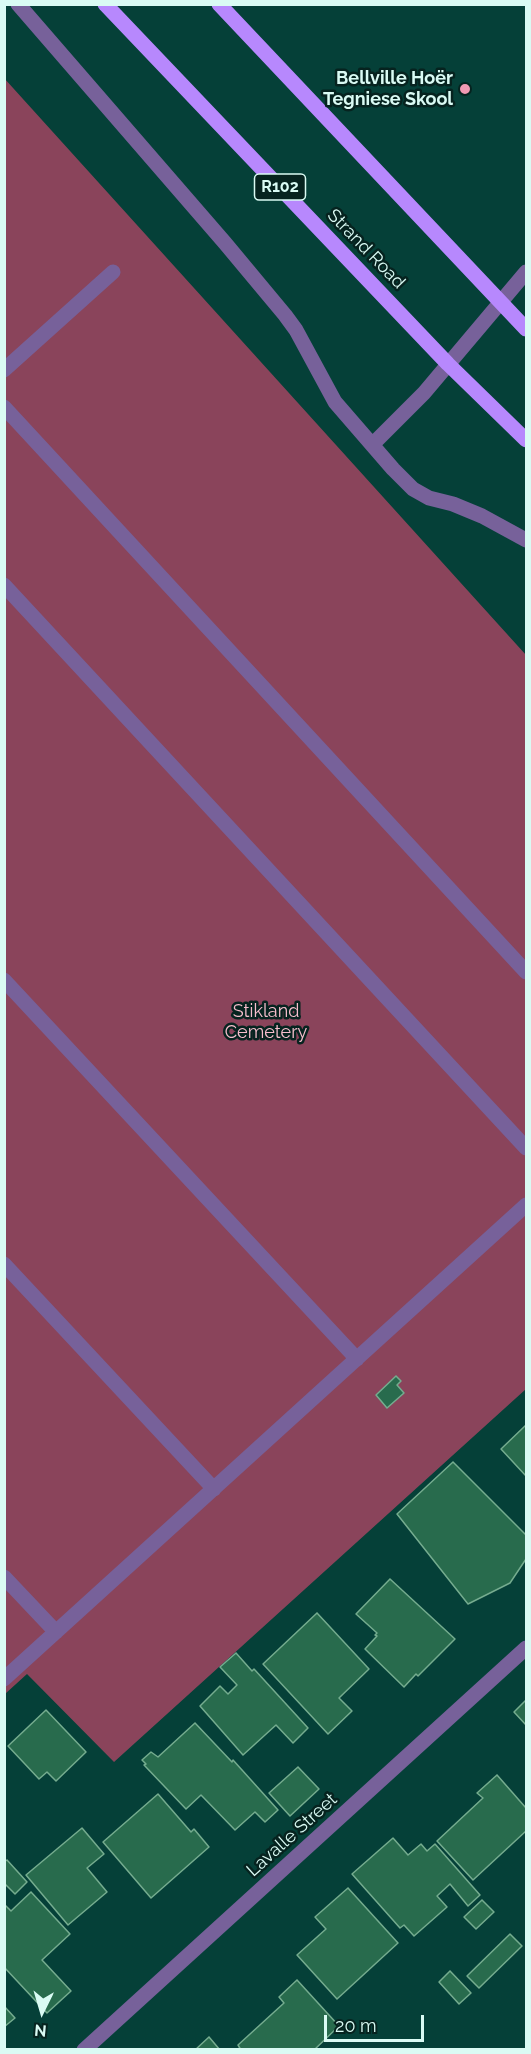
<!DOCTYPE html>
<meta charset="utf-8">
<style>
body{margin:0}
#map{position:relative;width:531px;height:2054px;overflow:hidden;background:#054038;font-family:Raleway,sans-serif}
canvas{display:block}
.frame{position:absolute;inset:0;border:6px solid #dafbf4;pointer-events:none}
.north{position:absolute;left:12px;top:1982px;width:60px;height:60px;-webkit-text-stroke:4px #06231f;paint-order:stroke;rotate:185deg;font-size:16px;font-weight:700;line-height:24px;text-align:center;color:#dafbf4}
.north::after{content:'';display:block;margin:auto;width:21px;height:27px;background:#dafbf4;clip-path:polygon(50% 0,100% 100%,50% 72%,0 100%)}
.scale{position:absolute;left:324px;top:2015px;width:100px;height:27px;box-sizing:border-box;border:3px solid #dafbf4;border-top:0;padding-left:8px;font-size:18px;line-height:21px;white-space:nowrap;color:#dafbf4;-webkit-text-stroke:4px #06231f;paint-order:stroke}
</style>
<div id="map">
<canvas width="531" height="2054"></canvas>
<div class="frame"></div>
<div class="north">N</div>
<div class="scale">20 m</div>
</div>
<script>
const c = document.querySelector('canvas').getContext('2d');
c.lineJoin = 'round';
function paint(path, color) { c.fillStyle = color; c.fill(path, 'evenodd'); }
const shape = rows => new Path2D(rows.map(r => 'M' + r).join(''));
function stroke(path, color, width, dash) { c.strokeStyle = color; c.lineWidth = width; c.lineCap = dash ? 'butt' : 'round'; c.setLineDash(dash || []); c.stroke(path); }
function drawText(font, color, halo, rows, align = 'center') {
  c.font = font + ' Raleway,sans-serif'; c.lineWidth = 5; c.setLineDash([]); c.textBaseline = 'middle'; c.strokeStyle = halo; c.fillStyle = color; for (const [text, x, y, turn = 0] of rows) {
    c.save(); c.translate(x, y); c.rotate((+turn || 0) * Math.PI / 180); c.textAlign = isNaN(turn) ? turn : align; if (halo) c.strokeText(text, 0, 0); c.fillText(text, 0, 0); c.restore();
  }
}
const green = shape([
 [4,78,526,655,526,1389,114,1762,27,1674,5,1694]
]);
const building = shape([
 [396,1376,401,1381,397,1385,404,1393,387,1408,376,1395,396,1376],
 [526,1425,526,1476,501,1449,526,1425],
 [453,1462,526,1535,526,1559,510,1583,468,1604,397,1514,453,1462],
 [390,1579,455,1639,418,1676,416,1674,404,1687,365,1649,377,1636,375,1635,377,1633,356,1614,390,1579],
 [317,1613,369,1669,339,1698,352,1711,328,1734,263,1664,317,1613],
 [236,1653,252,1671,254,1669,308,1728,293,1743,276,1725,243,1755,200,1706,220,1686,228,1694,237,1685,220,1667,236,1653],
 [526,1700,526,1725,514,1712,526,1700],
 [46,1710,86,1752,56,1781,47,1772,39,1779,8,1746,46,1710],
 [195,1723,232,1762,233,1760,278,1810,265,1822,255,1812,235,1830,201,1795,186,1809,144,1765,146,1764,142,1760,151,1752,158,1757,195,1723],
 [298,1767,319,1789,290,1816,269,1793,298,1767],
 [497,1775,526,1808,526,1831,473,1880,437,1841,483,1798,477,1793,497,1775],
 [158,1794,191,1832,194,1829,209,1847,151,1898,103,1842,158,1794],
 [82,1828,104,1854,87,1868,107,1892,68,1925,26,1875,82,1828],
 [393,1838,408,1855,421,1844,427,1851,435,1844,480,1895,468,1906,450,1884,437,1896,447,1907,414,1936,404,1925,400,1928,352,1874,393,1838],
 [7,1860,27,1882,15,1894,4,1883,4,1862,7,1860],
 [348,1888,398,1943,337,1999,297,1955,326,1929,315,1917,348,1888],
 [31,1892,70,1934,42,1960,71,1991,47,2013,4,1967,4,1904,11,1911,31,1892],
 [482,1900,494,1912,476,1929,464,1917,482,1900],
 [510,1934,522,1946,479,1988,467,1976,510,1934],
 [450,1971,471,1993,459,2004,439,1982,450,1971],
 [297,1980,339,2026,314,2050,241,2050,238,2045,284,2003,279,1997,297,1980],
 [4,2006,15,2018,4,2027,4,2006],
 [209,2037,220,2050,195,2050,209,2037]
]);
const minor = shape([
 [18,4,225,243,285,315,296,330,335,402,393,469,413,489,429,498,453,504,482,516,526,540],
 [4,370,113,272],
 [4,407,526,972],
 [372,445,424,393,526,272],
 [4,585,526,1148],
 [4,980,357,1359],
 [4,1264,214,1489],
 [4,1577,56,1632],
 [4,1679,526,1205],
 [84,2050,526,1648]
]);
const major = shape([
 [105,4,448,364,526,440],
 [219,4,526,329]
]);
const markers = [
 [465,89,6,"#f19ab3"]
];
const shields = [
 [280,187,51]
];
const shieldNames = [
 ["R102",280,187]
];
const poiNames = [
 ["Bellville Hoër",453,79],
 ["Tegniese Skool",453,100]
];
const streetNames = [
 ["Strand Road",366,249,46],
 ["Lavalle Street",292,1835,-42]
];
const parkNames = [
 ["Stikland",266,1012],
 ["Cemetery",266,1033]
];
paint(green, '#8a445b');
paint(building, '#286b4d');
stroke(building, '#75ac8f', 1.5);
stroke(minor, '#77619a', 15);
stroke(major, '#b788fd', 15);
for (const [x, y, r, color] of markers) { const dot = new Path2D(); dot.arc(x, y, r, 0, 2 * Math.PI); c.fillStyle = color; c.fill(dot); stroke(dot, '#06231f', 2); }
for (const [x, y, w] of shields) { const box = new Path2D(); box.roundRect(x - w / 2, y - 13, w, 26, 4.5); c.fillStyle = '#06231f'; c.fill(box); stroke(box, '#dafbf4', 1.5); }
drawText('bold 16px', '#dafbf4', null, shieldNames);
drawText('bold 18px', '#dafbf4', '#06231f', poiNames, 'right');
drawText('18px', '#dafbf4', '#06231f', streetNames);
drawText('18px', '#f7becd', '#06231f', parkNames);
</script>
